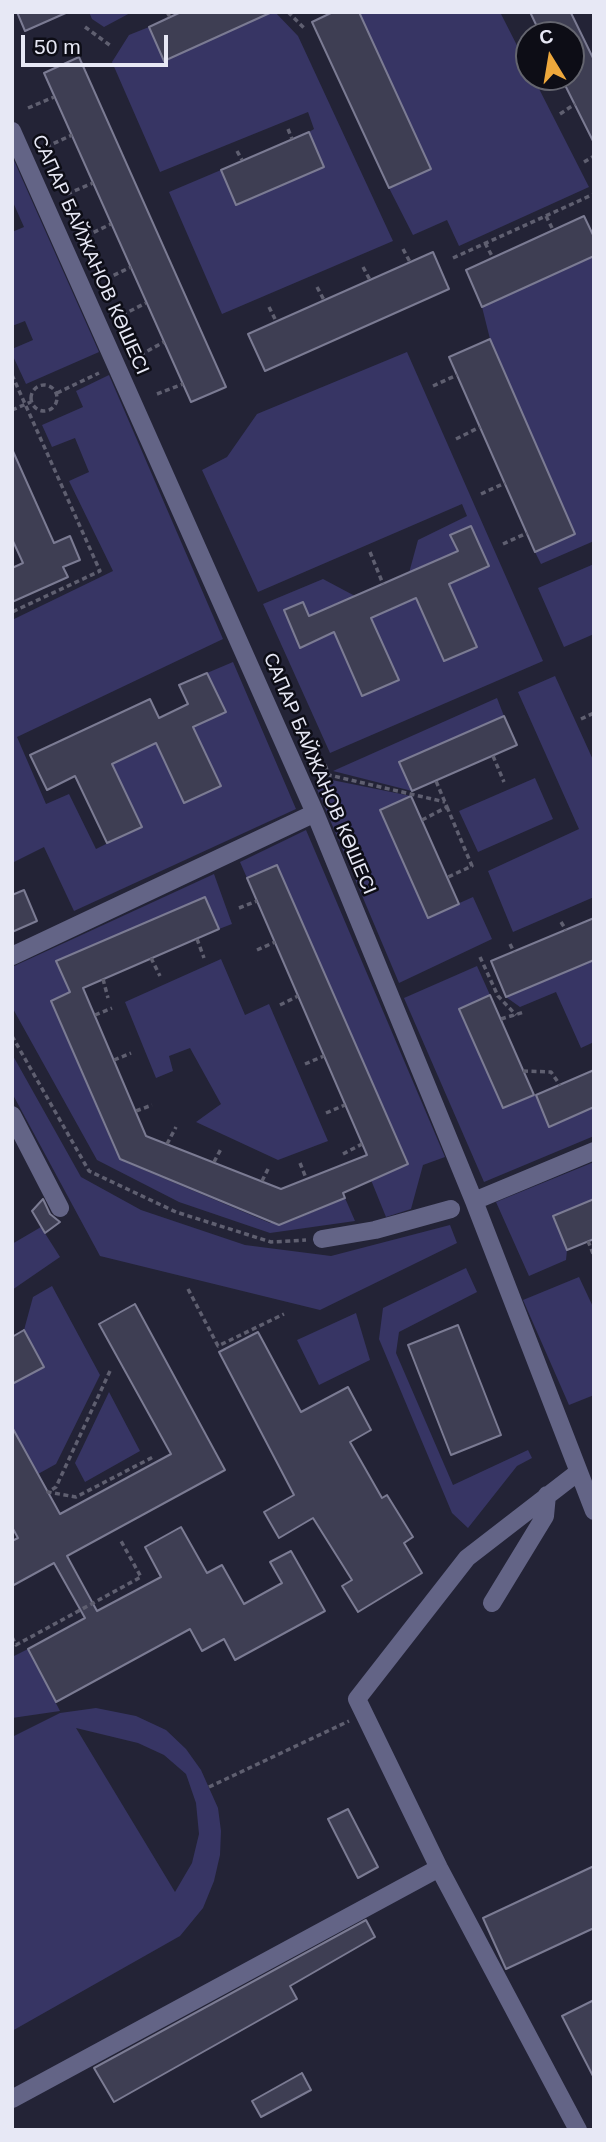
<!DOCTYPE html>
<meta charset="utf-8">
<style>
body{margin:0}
#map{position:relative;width:606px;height:2142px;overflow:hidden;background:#232336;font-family:Arial,sans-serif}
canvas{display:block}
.frame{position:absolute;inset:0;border:14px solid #e7e8f5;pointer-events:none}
.north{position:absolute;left:515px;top:21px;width:70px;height:70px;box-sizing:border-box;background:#0d0d16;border:2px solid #64656f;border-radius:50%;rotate:349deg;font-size:19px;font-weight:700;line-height:28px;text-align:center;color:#e7e8f5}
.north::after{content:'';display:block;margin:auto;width:24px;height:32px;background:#eea83c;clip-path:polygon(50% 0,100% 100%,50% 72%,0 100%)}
.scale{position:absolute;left:21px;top:35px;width:147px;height:32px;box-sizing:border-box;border:4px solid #e7e8f5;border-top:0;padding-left:9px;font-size:21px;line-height:24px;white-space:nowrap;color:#e7e8f5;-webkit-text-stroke:5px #0d0d16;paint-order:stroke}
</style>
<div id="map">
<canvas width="606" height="2142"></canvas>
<div class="frame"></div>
<div class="north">С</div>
<div class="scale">50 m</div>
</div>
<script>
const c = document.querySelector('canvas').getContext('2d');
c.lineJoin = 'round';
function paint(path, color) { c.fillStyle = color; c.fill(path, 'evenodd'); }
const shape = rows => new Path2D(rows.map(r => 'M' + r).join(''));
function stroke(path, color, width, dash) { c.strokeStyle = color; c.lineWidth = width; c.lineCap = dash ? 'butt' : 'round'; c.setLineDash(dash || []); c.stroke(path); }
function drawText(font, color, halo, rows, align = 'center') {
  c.font = font + ' Arial,sans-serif'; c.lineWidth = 5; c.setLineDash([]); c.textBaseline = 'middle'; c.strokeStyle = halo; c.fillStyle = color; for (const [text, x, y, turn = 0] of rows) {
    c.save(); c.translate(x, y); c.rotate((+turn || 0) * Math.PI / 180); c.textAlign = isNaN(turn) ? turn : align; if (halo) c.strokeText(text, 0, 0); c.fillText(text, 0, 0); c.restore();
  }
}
const green = shape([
 [89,12,132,12,104,27,92,19],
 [259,12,275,12,298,36,393,241,222,314,169,192,221,170,236,204,323,167,309,132,314,129,308,112,160,172,112,62,129,35,149,27,165,61,261,17],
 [359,12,500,12,529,69,529,77,533,77,589,187,459,246,447,220,413,235,389,188,431,169],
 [12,156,99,352,26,384,12,354,12,349,33,340,25,321,12,326,12,232,24,227,12,200],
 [594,256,594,541,541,564,535,552,575,534,490,339,482,307],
 [407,352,543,661,330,753,263,604,323,579,355,596,309,616,284,611,300,647,334,632,362,696,399,680,371,618,416,598,443,661,477,647,449,584,489,566,471,526,451,535,457,551,409,573,418,540,467,516,462,504,258,592,202,470,227,457,257,414],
 [109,375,223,639,17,737,46,804,69,794,96,849,142,826,112,764,156,743,221,785,193,727,226,712,207,673,233,662,296,809,74,911,44,847,12,863,12,620,113,571,69,481,89,472,75,438,52,447,42,425,83,407,76,391],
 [594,564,594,634,564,647,538,588],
 [555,676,594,762,594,897,513,932,488,871,579,829,518,692],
 [497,698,504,716,399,762,412,791,333,771],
 [322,778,411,796,380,810,428,917,473,897,492,939,399,983,314,782],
 [535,778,553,819,478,852,459,811],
 [306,830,445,1157,423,1165,411,1209,386,1217,371,1180,408,1163,277,865,247,878,240,862],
 [214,874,232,924,219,929,205,897,57,961,70,992,51,1001,116,1152,125,1162,270,1223,289,1222,345,1198,355,1221,270,1233,179,1202,97,1160,12,1007,12,967],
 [221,959,245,1015,269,1004,328,1141,278,1160,196,1122,221,1104,190,1048,169,1056,173,1071,156,1078,125,1002],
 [594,960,594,1042,581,1048,556,992,520,1007,506,997],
 [477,966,490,995,459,1009,503,1108,536,1095,549,1126,594,1107,594,1136,484,1182,404,998],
 [12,1054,81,1177,141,1210,245,1245,331,1256,450,1225,457,1243,320,1310,100,1256,12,1093],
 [594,1162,594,1199,553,1216,567,1250,566,1260,529,1276,496,1202],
 [41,1227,60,1257,12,1290,12,1244],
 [466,1268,477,1292,399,1332,396,1353,453,1485,528,1450,532,1458,517,1466,468,1528,452,1513,379,1339,383,1308],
 [579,1277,594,1309,594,1395,569,1405,523,1300],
 [52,1286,100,1375,56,1464,38,1474,12,1427,12,1384,44,1367,24,1330,33,1297],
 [356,1313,370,1360,319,1385,297,1340],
 [109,1392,140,1451,85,1482,75,1463],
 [28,1649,60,1711,12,1718,12,1657],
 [96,1708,136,1716,166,1730,186,1749,201,1770,218,1808,221,1831,220,1855,214,1881,203,1908,180,1936,12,2031,12,1737,60,1713],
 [76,1728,138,1743,164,1755,186,1774,196,1803,199,1834,192,1863,175,1892]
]);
const building = shape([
 [17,12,68,12,25,31,17,12],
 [181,12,272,12,164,61,149,27,181,12],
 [333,12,359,12,431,169,389,188,312,22,333,12],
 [530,12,571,13,594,60,594,143,561,77,571,77,571,35,541,35,530,12],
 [79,57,226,387,191,402,44,73,79,57],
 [309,132,324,167,236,205,221,170,309,132],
 [584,216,594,237,594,256,482,307,466,270,584,216],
 [433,252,449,289,265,371,248,334,433,252],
 [490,339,575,534,535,552,449,357,490,339],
 [12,449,54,543,70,536,80,560,63,567,68,577,12,602,12,568,23,563,12,539,12,449],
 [471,526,489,566,449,584,477,647,444,661,416,598,371,618,399,680,362,696,334,632,300,648,284,610,303,602,309,616,458,551,450,535,471,526],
 [207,673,226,712,193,727,221,786,184,803,156,743,112,764,142,827,107,843,75,776,47,790,30,755,150,699,159,718,188,704,179,685,207,673],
 [504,716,517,745,412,791,399,762,504,716],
 [411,796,459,904,428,918,380,810,411,796],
 [277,865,408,1164,343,1193,345,1198,279,1225,120,1159,51,1001,70,992,56,961,205,897,219,929,83,988,146,1136,281,1189,367,1155,247,878,277,865],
 [24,890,37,921,12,932,12,895,24,890],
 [594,918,594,960,506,997,491,961,594,918],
 [490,995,534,1095,503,1108,459,1009,490,995],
 [594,1070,594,1107,549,1127,536,1095,594,1070],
 [43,1199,50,1214,60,1222,45,1233,32,1211,43,1199],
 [594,1199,594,1239,567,1250,553,1216,594,1199],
 [135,1304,225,1470,67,1556,97,1611,161,1577,145,1547,181,1527,207,1573,222,1565,244,1604,282,1583,270,1562,291,1551,325,1611,235,1660,224,1639,202,1651,190,1629,56,1702,28,1649,85,1618,54,1563,12,1586,12,1541,18,1538,12,1527,12,1427,60,1514,171,1454,99,1324,135,1304],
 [458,1325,501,1435,451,1455,408,1345,458,1325],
 [24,1330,44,1367,12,1384,12,1337,24,1330],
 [258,1332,301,1412,348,1387,371,1430,350,1442,382,1498,387,1495,413,1537,404,1543,422,1573,358,1612,342,1586,352,1580,313,1518,279,1538,264,1512,294,1495,219,1352,258,1332],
 [348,1809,378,1867,358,1878,328,1819,348,1809],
 [594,1866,594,1928,506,1969,483,1918,594,1866],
 [366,1920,375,1937,290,1986,297,1999,114,2102,94,2068,366,1920],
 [594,2000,594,2078,562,2016,594,2000],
 [302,2073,311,2090,261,2117,252,2101,302,2073]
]);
const path = shape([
 [167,12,170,17],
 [288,12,305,29],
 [85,27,111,46],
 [28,108,54,97],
 [560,114,575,104],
 [288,129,292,139],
 [46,147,72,135],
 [237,151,242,160],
 [584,162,594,156],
 [67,194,93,183],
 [546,216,553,230],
 [86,236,111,224],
 [485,243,493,258],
 [403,249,410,262],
 [453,258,594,194],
 [363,267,370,280],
 [106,279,131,267],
 [317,287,324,300],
 [269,307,276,321],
 [122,315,146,303],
 [140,355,164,342],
 [12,375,100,571,12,612],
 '31 398a13 13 0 1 1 26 0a13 13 0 1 1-26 0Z',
 [433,386,457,375],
 [57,393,99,373],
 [157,394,183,384],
 [12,410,31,402],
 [456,439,480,427],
 [481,494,505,483],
 [503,544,527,533],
 [370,552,383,584],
 [581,719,594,713],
 [493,756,504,782],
 [325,765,329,775,445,802],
 [447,807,472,866,448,877],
 [422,820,447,807,436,781],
 [239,908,257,901],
 [561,922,566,930],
 [197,939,204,958],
 [510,944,514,952],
 [257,950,275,942],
 [480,957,498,996,516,1015],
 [151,958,160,976],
 [103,979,108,998],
 [280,1005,298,996],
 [95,1015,112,1008],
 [501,1019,524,1012],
 [12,1036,89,1171,176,1212,271,1242,306,1240],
 [114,1060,131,1053],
 [305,1064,324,1056],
 [523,1071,551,1072,560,1085],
 [136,1111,152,1105],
 [326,1113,345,1105],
 [167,1144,176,1127],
 [343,1154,362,1144],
 [214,1162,222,1147],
 [300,1163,306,1178],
 [262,1181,269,1167],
 [588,1241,594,1256],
 [188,1289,218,1346,284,1314],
 [110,1371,56,1487,48,1492,76,1497,155,1456],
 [12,1637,16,1645,141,1577,121,1541],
 [209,1787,349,1721]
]);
const minor = shape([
 [12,131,315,813,474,1201,594,1511],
 [12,956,315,813],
 [12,1115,60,1208],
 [474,1201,594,1151],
 [322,1239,375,1230,451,1209],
 [577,1473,467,1558,357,1699,439,1868,578,2130],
 [492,1603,545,1516,547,1495],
 [12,2099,439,1868]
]);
const streetNames = [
 ["САПАР БАЙЖАНОВ КӨШЕСІ",90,255,66],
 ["САПАР БАЙЖАНОВ КӨШЕСІ",319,774,67]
];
paint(green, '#373564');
paint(building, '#3e3e53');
stroke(building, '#7b7b93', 2);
stroke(path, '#5f5f70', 3.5, [5, 3.5]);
stroke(minor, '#636486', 18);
drawText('19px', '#e7e8f5', '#0d0d16', streetNames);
</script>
